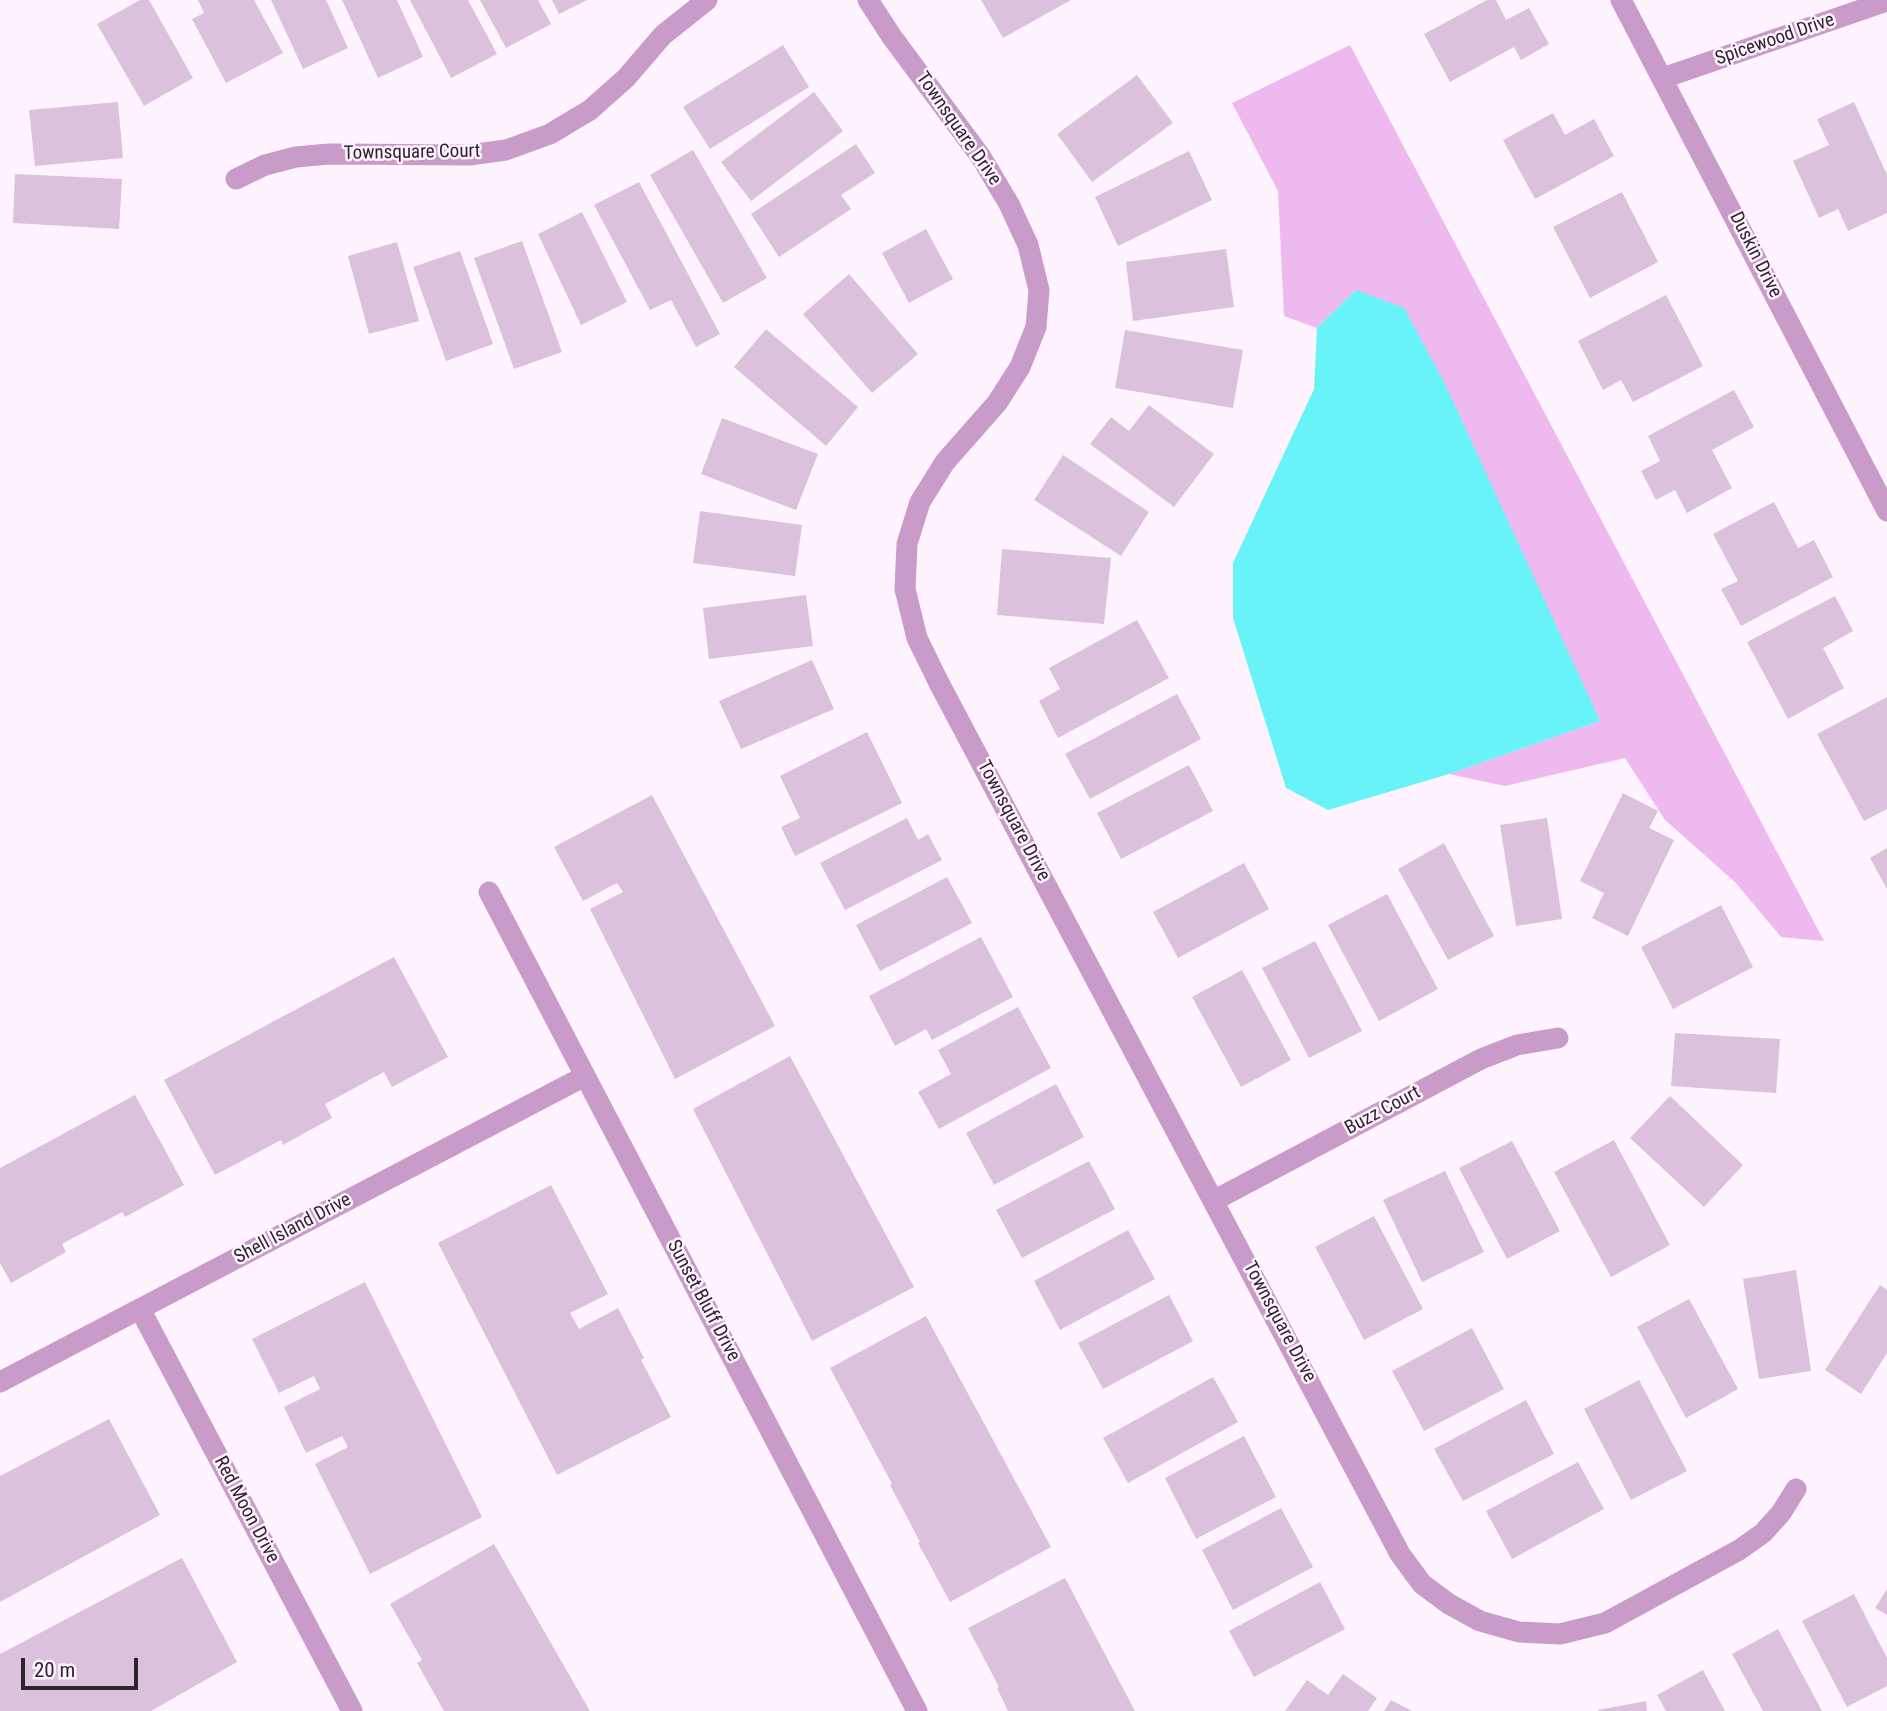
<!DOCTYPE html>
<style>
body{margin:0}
#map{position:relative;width:1887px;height:1711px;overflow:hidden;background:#fef3fe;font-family:"Roboto Condensed",sans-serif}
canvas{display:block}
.scale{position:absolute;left:21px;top:1658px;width:117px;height:32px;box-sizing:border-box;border:4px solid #2e242e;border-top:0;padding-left:9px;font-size:21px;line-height:24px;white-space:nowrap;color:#2e242e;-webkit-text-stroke:5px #fef3fe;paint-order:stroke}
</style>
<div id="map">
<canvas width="1887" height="1711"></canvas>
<div class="scale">20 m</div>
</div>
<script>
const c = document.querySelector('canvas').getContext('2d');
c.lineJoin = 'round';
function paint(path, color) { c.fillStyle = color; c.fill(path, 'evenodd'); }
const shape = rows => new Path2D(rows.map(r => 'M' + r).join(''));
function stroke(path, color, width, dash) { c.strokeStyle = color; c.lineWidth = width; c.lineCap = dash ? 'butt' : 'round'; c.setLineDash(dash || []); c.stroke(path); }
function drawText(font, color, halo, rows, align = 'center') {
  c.font = font + ' "Roboto Condensed",sans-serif'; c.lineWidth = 5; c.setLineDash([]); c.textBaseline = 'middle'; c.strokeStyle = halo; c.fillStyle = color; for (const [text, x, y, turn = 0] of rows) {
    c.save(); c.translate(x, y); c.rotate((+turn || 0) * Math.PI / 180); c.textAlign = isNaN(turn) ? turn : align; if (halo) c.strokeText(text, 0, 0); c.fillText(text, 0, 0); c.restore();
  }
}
const green = shape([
 [1350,45,1824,941,1781,937,1735,882,1665,820,1625,758,1505,786,1449,774,1600,721,1356,290,1317,328,1284,316,1278,191,1232,103]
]);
const water = shape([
 [1356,290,1404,308,1445,384,1600,721,1449,774,1328,810,1286,788,1233,618,1233,563,1314,389,1317,328]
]);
const building = shape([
 [140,0,149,0,193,78,144,106,97,24],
 [198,0,254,0,283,53,226,83,192,19,204,13],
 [271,0,326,0,348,48,303,69],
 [342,0,397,0,423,57,378,78],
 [410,0,468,0,497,54,451,78],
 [480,0,538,0,551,24,506,48],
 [552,0,587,0,559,14],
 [981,0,1071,0,1003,38],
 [1487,0,1496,0,1506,20,1529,8,1549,44,1521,60,1514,47,1450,82,1424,34],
 [783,45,809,87,710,149,683,107],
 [1137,75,1173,123,1092,182,1057,134],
 [814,92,843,131,751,201,721,162],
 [118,102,123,158,35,166,29,110],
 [1854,102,1887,175,1887,213,1848,231,1838,209,1819,218,1793,161,1829,145,1817,119],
 [1553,113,1565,135,1594,119,1614,156,1535,199,1503,140],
 [856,144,875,173,841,195,851,209,779,257,751,214],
 [693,150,767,278,723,303,650,175],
 [1189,151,1212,200,1118,246,1095,197],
 [15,174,122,179,119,229,13,223],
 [639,182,720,334,696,347,671,300,650,310,594,205],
 [1622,192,1658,262,1590,298,1553,227],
 [582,212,627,302,581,325,538,234],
 [926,229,953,279,909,303,882,253],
 [522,241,562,352,514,369,474,258],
 [397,242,419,321,369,334,348,256],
 [1226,249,1234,307,1133,321,1126,262],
 [460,251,493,344,446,361,413,267],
 [849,274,918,354,872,393,803,314],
 [1666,295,1703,366,1633,402,1621,380,1603,390,1578,341],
 [766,329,858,407,826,446,734,367],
 [1125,330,1243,350,1233,408,1115,388],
 [1734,390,1754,427,1712,450,1732,488,1687,513,1675,490,1656,500,1641,471,1660,461,1648,436],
 [1149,405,1214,454,1174,507,1090,444,1111,417,1129,431],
 [722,418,818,454,796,510,701,474],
 [1063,455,1149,512,1121,556,1034,500],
 [1774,502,1798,548,1814,540,1833,577,1741,626,1721,589,1738,581,1713,534],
 [700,511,802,525,795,576,693,563],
 [1002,549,1111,558,1104,624,997,615],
 [806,595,813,646,709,659,703,608],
 [1835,596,1853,631,1823,648,1844,688,1788,719,1747,642],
 [1137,620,1169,678,1058,738,1039,701,1060,689,1049,668],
 [812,660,834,709,741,749,719,701],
 [1177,694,1201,739,1090,799,1065,754],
 [1887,697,1887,809,1864,821,1817,734],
 [867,732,902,803,795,856,781,827,800,818,780,776],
 [1189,765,1213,811,1121,859,1097,813],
 [1623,793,1658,811,1649,828,1674,840,1628,936,1592,918,1604,893,1580,881],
 [652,795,775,1026,675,1079,590,909,623,892,617,883,583,901,554,847],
 [907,818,918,840,928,834,942,860,845,910,820,863],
 [1547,818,1562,919,1516,926,1500,825],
 [1444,843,1494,936,1448,960,1398,869],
 [1887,848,1887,889,1870,858],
 [1244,863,1269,909,1178,958,1153,912],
 [947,877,972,923,880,971,856,925],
 [1387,894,1438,989,1379,1021,1328,925],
 [1721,905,1753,967,1673,1009,1641,947],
 [981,937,1013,997,932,1040,926,1029,895,1046,869,996],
 [1315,941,1362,1031,1309,1058,1262,968],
 [394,957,448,1057,392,1087,384,1072,325,1104,332,1118,283,1145,281,1140,215,1175,164,1080],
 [1242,970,1291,1060,1241,1087,1192,997],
 [1018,1007,1051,1068,939,1129,918,1092,951,1074,938,1050],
 [1675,1033,1780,1039,1776,1093,1671,1086],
 [790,1056,914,1287,812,1341,693,1109],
 [1056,1084,1084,1137,994,1185,966,1133],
 [135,1095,184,1185,125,1217,122,1212,62,1244,66,1252,11,1283,0,1263,0,1168],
 [1670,1096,1743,1165,1704,1207,1630,1138],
 [1614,1140,1670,1245,1611,1277,1554,1172],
 [1512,1141,1560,1231,1507,1259,1459,1168],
 [1089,1161,1115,1209,1022,1258,996,1210],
 [1445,1171,1484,1252,1422,1282,1383,1200],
 [551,1185,608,1294,570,1313,579,1329,618,1308,644,1358,641,1360,671,1417,557,1475,438,1243],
 [1374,1216,1423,1309,1364,1340,1315,1247],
 [1128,1230,1155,1279,1060,1330,1034,1281],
 [1796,1270,1811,1371,1759,1379,1743,1279],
 [365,1282,482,1517,370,1574,315,1464,348,1447,342,1436,306,1453,284,1407,320,1389,314,1376,279,1393,252,1339],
 [1880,1285,1887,1290,1887,1353,1861,1394,1825,1370],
 [1169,1295,1193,1341,1103,1389,1078,1343],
 [1689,1299,1738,1389,1686,1418,1637,1327],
 [926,1316,1051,1547,950,1602,918,1543,920,1542,890,1485,892,1484,830,1368],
 [1472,1328,1504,1389,1424,1431,1392,1371],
 [1213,1377,1238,1422,1128,1483,1103,1438],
 [1639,1380,1687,1471,1631,1500,1584,1409],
 [1526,1400,1554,1454,1463,1501,1434,1449],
 [109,1419,160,1515,0,1602,0,1476],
 [1244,1436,1276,1497,1196,1539,1165,1478],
 [1578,1462,1604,1509,1512,1559,1486,1511],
 [1281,1508,1313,1567,1233,1610,1202,1550],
 [494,1544,590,1711,444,1711,417,1663,422,1660,390,1604],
 [182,1558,237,1662,151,1711,0,1711,0,1654],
 [1065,1578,1135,1711,1008,1711,997,1688,999,1687,968,1628],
 [1320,1582,1345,1629,1254,1677,1229,1631],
 [1887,1589,1887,1615,1875,1608],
 [1854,1594,1887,1658,1887,1686,1847,1707,1802,1621],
 [1778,1629,1822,1711,1763,1711,1732,1654],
 [1703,1670,1725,1711,1666,1711,1657,1695],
 [1343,1674,1377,1698,1368,1711,1285,1711,1307,1680,1328,1695],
 [1391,1700,1412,1711,1384,1711],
 [1646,1701,1647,1711,1598,1711,1598,1710]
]);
const minor = shape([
 [868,0,892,37,981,157,1009,204,1028,245,1039,290,1036,327,1020,367,997,403,945,462,920,502,907,544,905,589,917,638,939,683,1400,1554,1422,1584,1449,1604,1480,1621,1519,1632,1560,1634,1605,1623,1739,1550,1763,1533,1781,1513,1796,1489],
 [1621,0,1887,511],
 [1663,78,1887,1],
 [236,179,265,165,296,157,329,154,469,155,506,150,550,134,590,110,626,78,663,35,707,0],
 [489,892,917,1711],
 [1215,1200,1481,1059,1517,1045,1558,1038],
 [140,1309,352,1711],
 [0,1382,585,1076]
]);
const streetNames = [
 ["Spicewood Drive",1775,40,-19],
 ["Townsquare Drive",958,129,55],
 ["Townsquare Court",412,153,-1],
 ["Duskin Drive",1755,255,63],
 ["Townsquare Drive",1013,821,62],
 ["Buzz Court",1383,1111,-28],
 ["Shell Island Drive",293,1229,-28],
 ["Sunset Bluff Drive",703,1301,62],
 ["Townsquare Drive",1279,1322,62],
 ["Red Moon Drive",246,1510,62]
];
paint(green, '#eeb9ee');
paint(water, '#68f3f9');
paint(building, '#dbc1db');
stroke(minor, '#c99bc9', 21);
drawText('19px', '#2e242e', '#fef3fe', streetNames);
</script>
